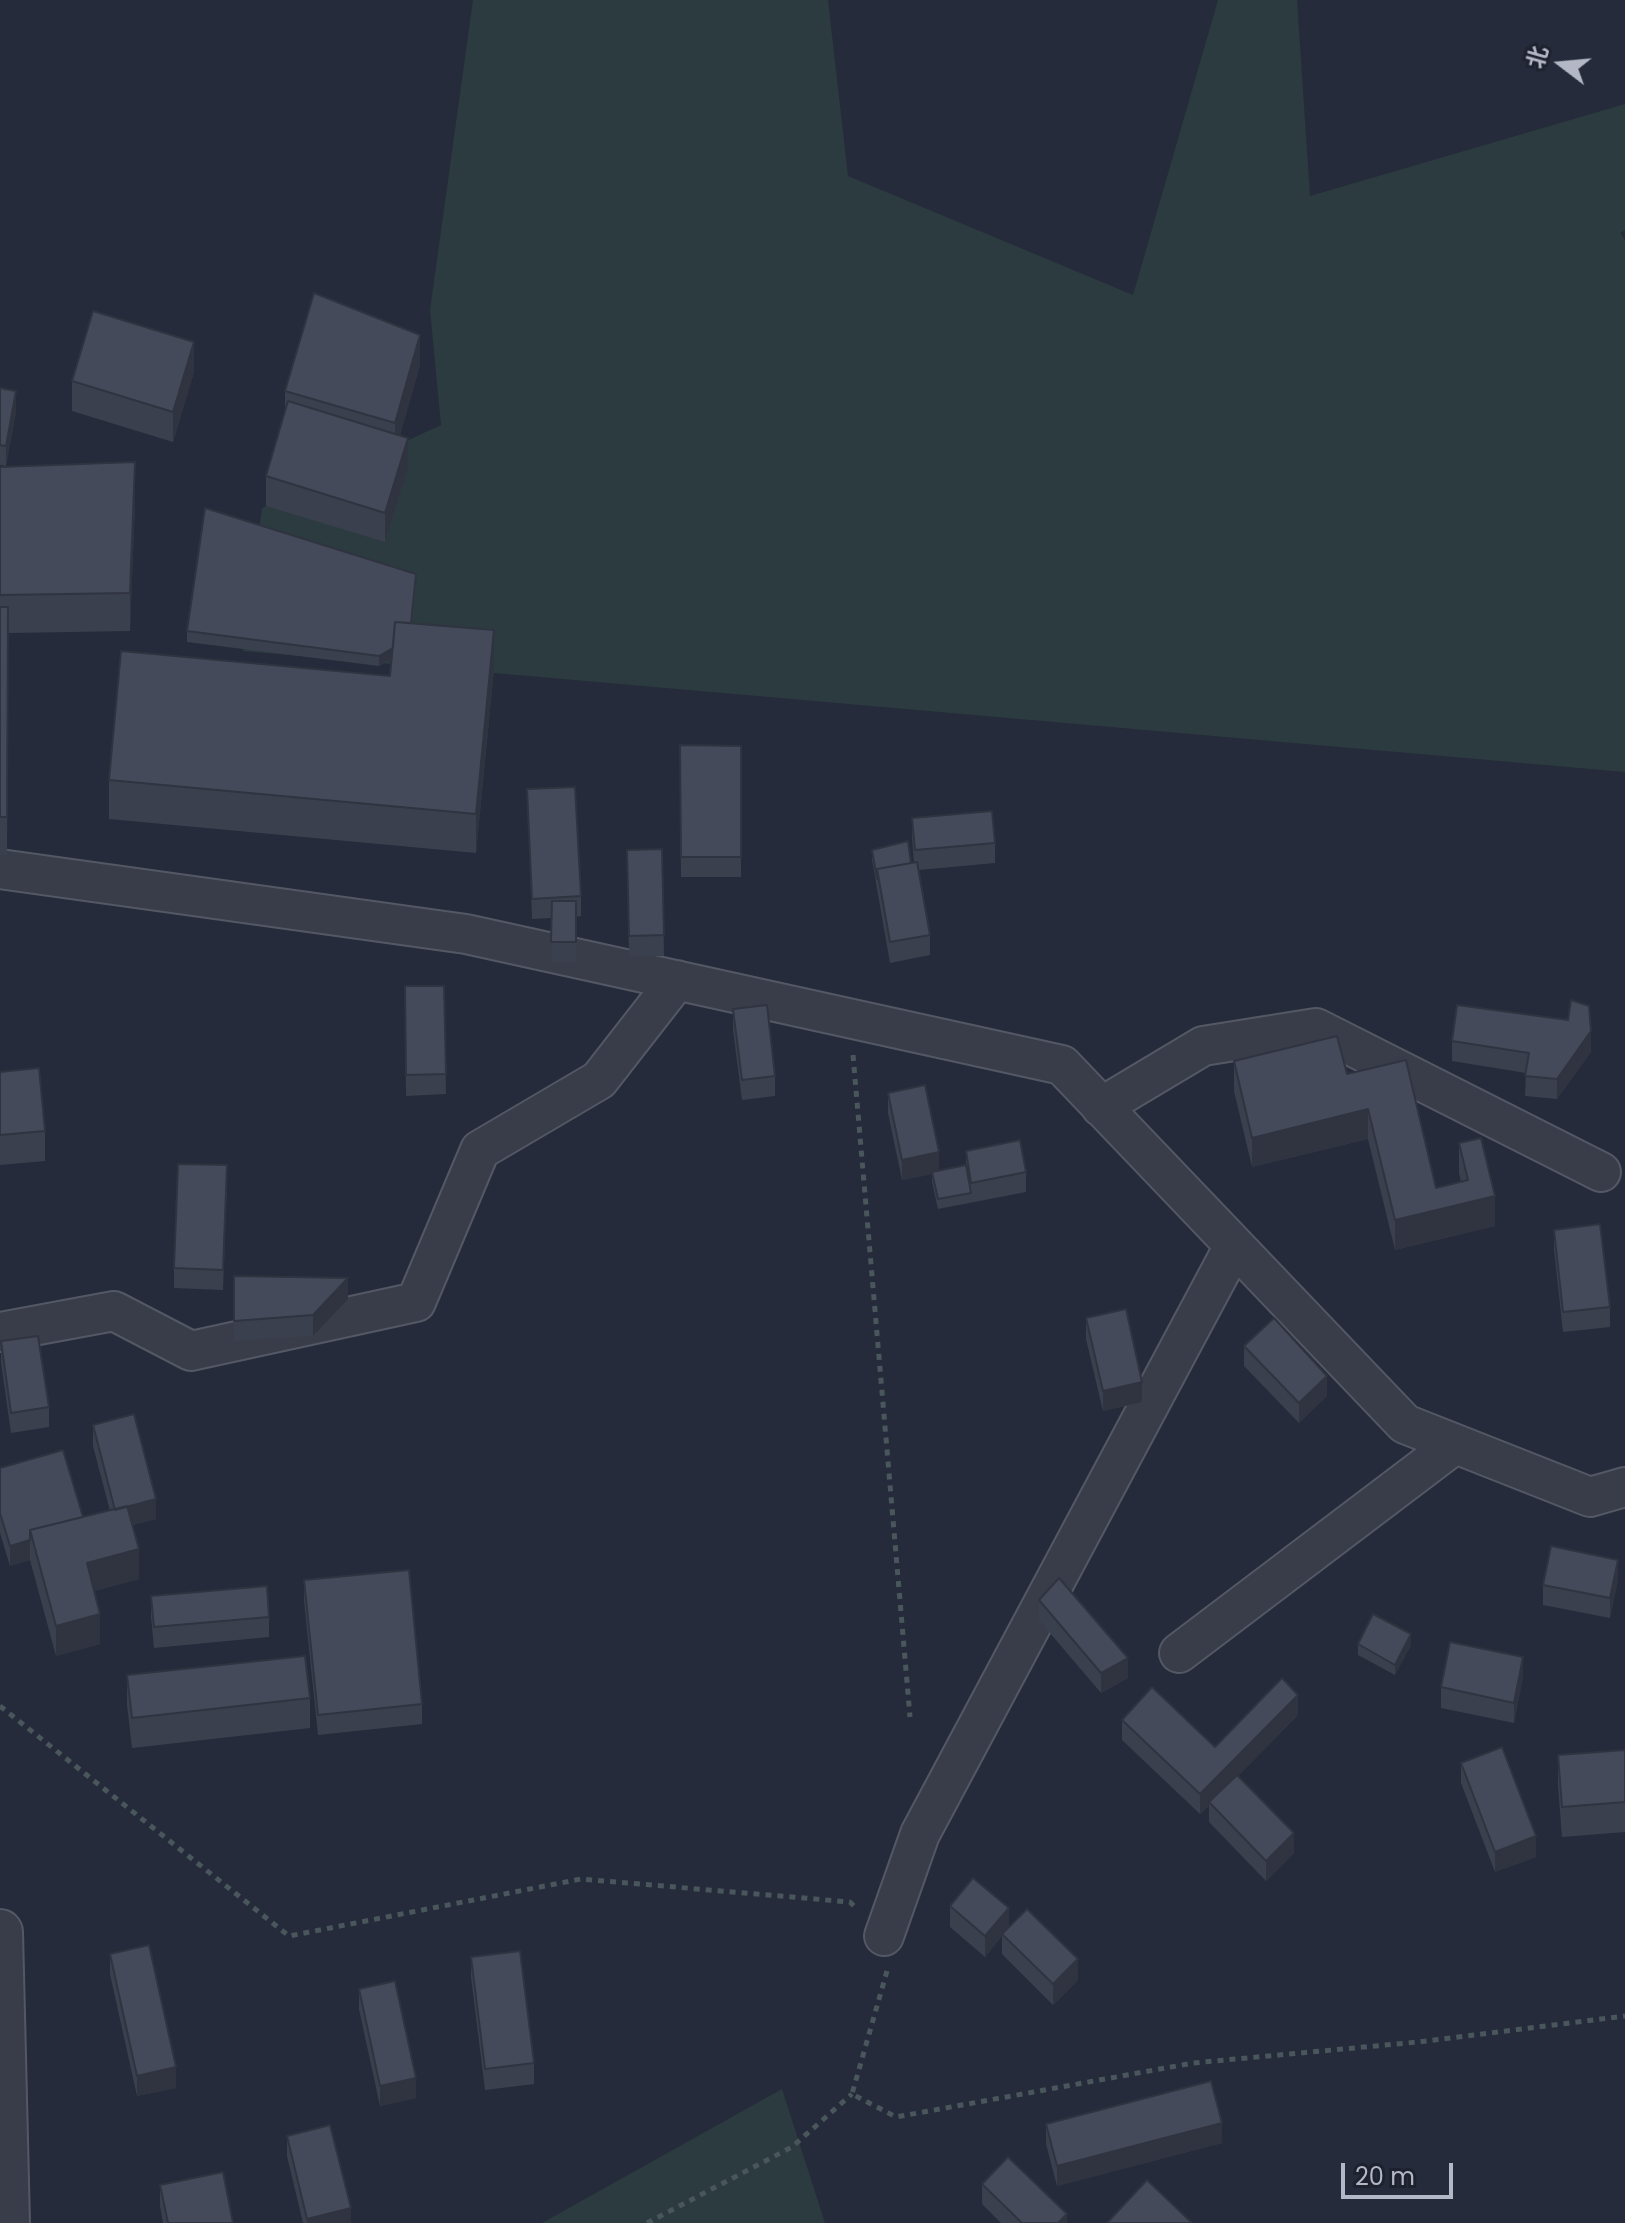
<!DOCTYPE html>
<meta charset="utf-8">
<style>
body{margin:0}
#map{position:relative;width:1625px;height:2223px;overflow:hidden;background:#252b3a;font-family:Poppins,"Noto Sans SC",sans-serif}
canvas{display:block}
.north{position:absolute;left:1521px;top:24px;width:80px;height:80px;-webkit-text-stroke:6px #1e222f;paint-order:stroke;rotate:286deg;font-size:22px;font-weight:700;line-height:32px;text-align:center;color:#b4b8c6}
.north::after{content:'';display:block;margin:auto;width:28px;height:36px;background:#b4b8c6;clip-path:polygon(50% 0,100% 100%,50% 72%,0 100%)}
.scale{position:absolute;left:1341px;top:2163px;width:112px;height:36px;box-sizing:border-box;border:4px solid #b4b8c6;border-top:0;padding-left:10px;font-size:24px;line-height:28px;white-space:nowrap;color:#b4b8c6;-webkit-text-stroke:6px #1e222f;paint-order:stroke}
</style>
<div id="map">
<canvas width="1625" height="2223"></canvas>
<div class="north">北</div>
<div class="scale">20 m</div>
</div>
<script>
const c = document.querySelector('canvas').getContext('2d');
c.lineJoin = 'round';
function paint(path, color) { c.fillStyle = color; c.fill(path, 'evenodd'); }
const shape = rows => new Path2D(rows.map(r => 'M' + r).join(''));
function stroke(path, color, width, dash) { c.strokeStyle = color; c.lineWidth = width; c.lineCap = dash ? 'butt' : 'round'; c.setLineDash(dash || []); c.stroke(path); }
const green = shape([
 [473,0,828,0,848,176,1133,295,1218,0,1297,0,1310,196,1625,104,1625,230,1620,233,1625,240,1625,772,243,651,262,508,441,425,430,310],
 [782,2089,825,2223,542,2223]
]);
const path = shape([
 [853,1055,910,1717],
 [0,1706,289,1936,581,1879,850,1902,854,1906],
 [887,1971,852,2094,896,2117,1193,2063,1418,2042,1625,2016],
 [647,2223,792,2147,852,2094]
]);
const minor = shape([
 [0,869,466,934,1062,1065,1405,1424,1590,1497,1625,1487],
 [1101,1107,1203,1046,1316,1028,1601,1172],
 [0,1332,114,1311,191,1351,416,1302,480,1150,599,1080,677,980],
 [1179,1653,1455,1444],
 [884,1936,920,1834,1234,1246]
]);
const tertiary = shape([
 [0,1932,7,2223]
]);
const wall = shape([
 [420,365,400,435,408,468,385,542,266,506,266,476,285,411,285,391],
 [194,372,173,442,72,411,72,381],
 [0,388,16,412,6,466,0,465],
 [0,467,135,501,130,631,8,633,7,855,0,855],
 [416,585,412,623,494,669,476,853,109,819,109,780,390,676,392,659,379,666,187,642,187,631],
 [680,745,741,746,741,877,681,877],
 [527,789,581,896,581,916,576,917,576,962,551,962,552,918,532,919],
 [912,818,995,843,995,863,919,870,930,935,930,955,890,963,872,860,872,850,911,863,914,863,912,838],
 [662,849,664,956,629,956,627,850],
 [405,986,444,986,446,1094,406,1096],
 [733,1009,775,1076,775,1096,742,1100,733,1030],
 [1452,1041,1591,1052,1557,1099,1525,1096,1526,1073,1452,1061],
 [1234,1061,1347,1074,1436,1188,1461,1182,1459,1173,1459,1143,1495,1226,1395,1250,1368,1139,1252,1167,1234,1091],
 [0,1072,45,1131,45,1161,0,1165],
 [888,1093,939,1170,966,1165,966,1151,1026,1172,1026,1192,938,1209,932,1182,932,1174,902,1180,888,1113],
 [227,1185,223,1290,174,1288,174,1268],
 [1554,1230,1610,1307,1610,1327,1563,1332,1554,1250],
 [234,1276,348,1299,313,1336,234,1341],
 [1086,1318,1142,1402,1103,1411,1086,1339],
 [1,1341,49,1407,49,1427,11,1433,1,1362],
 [1244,1346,1327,1396,1299,1423,1244,1366],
 [93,1425,156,1519,133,1525,139,1579,94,1591,100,1644,56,1656,30,1560,10,1566,0,1533,0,1468,83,1517,110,1511,93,1446],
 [304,1580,422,1704,422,1724,318,1735,304,1601],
 [1618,1580,1610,1618,1543,1605,1543,1585],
 [151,1596,269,1617,269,1637,154,1648,151,1616],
 [1039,1600,1128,1678,1101,1693,1039,1620],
 [1358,1644,1411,1645,1395,1675,1358,1655],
 [127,1675,310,1698,310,1728,132,1748,127,1705],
 [1523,1677,1514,1723,1441,1708,1441,1687],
 [1298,1715,1238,1776,1294,1853,1266,1881,1209,1822,1209,1805,1200,1814,1122,1740,1122,1720,1215,1747],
 [1625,1750,1625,1832,1562,1837,1558,1785,1558,1755],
 [1461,1763,1536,1857,1495,1872,1461,1783],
 [950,1906,1009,1927,1078,1980,1053,2005,1002,1954,1002,1936,985,1957,950,1927],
 [110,1954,176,2088,137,2096,110,1974],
 [471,1957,534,2063,534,2084,485,2090,471,1977],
 [359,1989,416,2098,380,2106,359,2009],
 [1046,2124,1222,2143,1057,2186,1046,2144],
 [287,2136,351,2223,303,2223,287,2156],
 [982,2184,1067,2223,1001,2223,982,2204],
 [160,2185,233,2223,163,2223,160,2206]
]);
const shadedWall = shape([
 [420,335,420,365,395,453,395,423],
 [194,342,194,372,173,442,173,412],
 [16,391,16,412,6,466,6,446],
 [408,438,408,468,385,542,385,513],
 [135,462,135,501,130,631,130,593],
 [416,574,410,648,379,666,379,656],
 [494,630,494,669,476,853,476,814],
 [1591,1031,1591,1052,1557,1099,1557,1079],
 [1368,1109,1368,1139,1252,1167,1252,1138],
 [939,1152,939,1173,902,1180,902,1160],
 [1495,1196,1495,1226,1395,1250,1395,1220],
 [348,1278,348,1299,313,1336,313,1315],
 [1327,1376,1327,1396,1299,1423,1299,1403],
 [1142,1382,1142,1402,1103,1411,1103,1391],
 [156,1499,156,1519,115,1530,115,1510],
 [30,1540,30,1560,10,1566,10,1546],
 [139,1549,139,1579,87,1593,87,1563],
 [1618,1560,1618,1580,1610,1618,1610,1598],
 [100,1614,100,1644,56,1656,56,1626],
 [1411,1634,1411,1645,1395,1675,1395,1665],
 [1523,1657,1523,1677,1514,1723,1514,1703],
 [1128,1658,1128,1678,1101,1693,1101,1673],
 [1298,1695,1298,1715,1211,1804,1209,1802,1209,1805,1200,1814,1200,1794],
 [1294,1833,1294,1853,1266,1881,1266,1861],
 [1536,1836,1536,1857,1495,1872,1495,1852],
 [1009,1908,1009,1928,1002,1934,1002,1936,985,1957,985,1936],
 [1078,1959,1078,1980,1053,2005,1053,1984],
 [176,2067,176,2088,137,2096,137,2076],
 [416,2078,416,2098,380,2106,380,2086],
 [1222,2123,1222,2143,1057,2186,1057,2166],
 [351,2208,351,2223,307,2223,307,2219],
 [1067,2214,1067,2223,1058,2223]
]);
const building = shape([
 [314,293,420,335,395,423,285,391,314,293],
 [93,311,194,342,173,412,72,381,93,311],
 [0,388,16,391,6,446,0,445,0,388],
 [288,401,408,438,385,513,266,476,288,401],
 [135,462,130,593,0,595,0,467,135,462],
 [205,508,416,574,411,623,395,622,393,648,379,656,187,631,205,508],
 [0,607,8,607,7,817,0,817,0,607],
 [395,622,494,630,476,814,109,780,121,651,390,676,395,622],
 [680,745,741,746,741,857,681,857,680,745],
 [575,787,581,896,532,899,527,789,575,787],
 [992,811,995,843,915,850,912,818,992,811],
 [908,841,911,863,877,869,877,879,872,850,908,841],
 [662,849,664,935,629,936,627,850,662,849],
 [917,862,930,935,890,942,877,869,917,862],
 [552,901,576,901,576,942,551,942,552,901],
 [405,986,444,986,446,1074,406,1075,405,986],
 [1571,1000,1589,1006,1591,1031,1557,1079,1525,1076,1529,1053,1452,1041,1457,1005,1568,1020,1571,1000],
 [767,1005,775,1076,742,1080,733,1009,767,1005],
 [1337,1036,1347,1074,1406,1060,1436,1188,1468,1180,1459,1143,1481,1138,1495,1196,1395,1220,1368,1109,1252,1138,1234,1061,1337,1036],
 [39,1068,45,1131,0,1135,0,1072,39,1068],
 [925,1085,939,1152,902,1160,888,1093,925,1085],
 [1020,1140,1026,1172,971,1183,966,1151,1020,1140],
 [178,1164,227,1165,223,1270,174,1268,178,1164],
 [966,1165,971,1193,938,1199,932,1172,966,1165],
 [1600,1224,1610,1307,1563,1312,1554,1230,1600,1224],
 [234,1276,348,1278,313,1315,234,1321,234,1276],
 [1126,1309,1142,1382,1103,1391,1086,1318,1126,1309],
 [1274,1318,1327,1376,1299,1403,1244,1346,1274,1318],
 [38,1336,49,1407,11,1413,1,1341,38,1336],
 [134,1414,156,1499,115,1510,93,1425,134,1414],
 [63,1450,83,1517,30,1530,30,1540,10,1546,0,1513,0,1468,63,1450],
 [127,1506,139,1549,87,1563,100,1614,56,1626,30,1530,127,1506],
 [1551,1546,1618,1560,1610,1598,1543,1585,1551,1546],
 [409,1570,422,1704,318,1715,304,1580,409,1570],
 [1059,1578,1128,1658,1101,1673,1039,1600,1059,1578],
 [267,1586,269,1617,154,1627,151,1596,267,1586],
 [1373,1614,1411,1634,1395,1665,1358,1644,1373,1614],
 [1450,1642,1523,1657,1514,1703,1441,1687,1450,1642],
 [305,1656,310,1698,132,1718,127,1675,305,1656],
 [1282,1678,1298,1695,1200,1794,1122,1720,1152,1687,1215,1747,1282,1678],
 [1502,1747,1536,1836,1495,1852,1461,1763,1502,1747],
 [1625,1750,1625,1802,1562,1807,1558,1755,1625,1750],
 [1237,1775,1294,1833,1266,1861,1209,1802,1237,1775],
 [973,1878,1009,1908,985,1936,950,1906,973,1878],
 [1027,1909,1078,1959,1053,1984,1002,1934,1027,1909],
 [149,1945,176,2067,137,2076,110,1954,149,1945],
 [520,1951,534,2063,485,2069,471,1957,520,1951],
 [395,1981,416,2078,380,2086,359,1989,395,1981],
 [1211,2081,1222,2123,1057,2166,1046,2124,1211,2081],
 [330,2125,351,2208,307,2219,287,2136,330,2125],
 [1008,2157,1067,2214,1058,2223,1022,2223,982,2184,1008,2157],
 [223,2172,233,2223,168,2223,160,2185,223,2172],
 [1147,2180,1192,2223,1107,2223,1147,2180]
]);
paint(green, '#2b3b3f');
stroke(minor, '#545865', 42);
stroke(tertiary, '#545865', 48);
stroke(path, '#49565c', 5, [6, 6]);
stroke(minor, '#393d4a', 38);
stroke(tertiary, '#393d4a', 44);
paint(wall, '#3b404e');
paint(shadedWall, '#303440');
paint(building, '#454a5b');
stroke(building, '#303440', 2);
</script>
